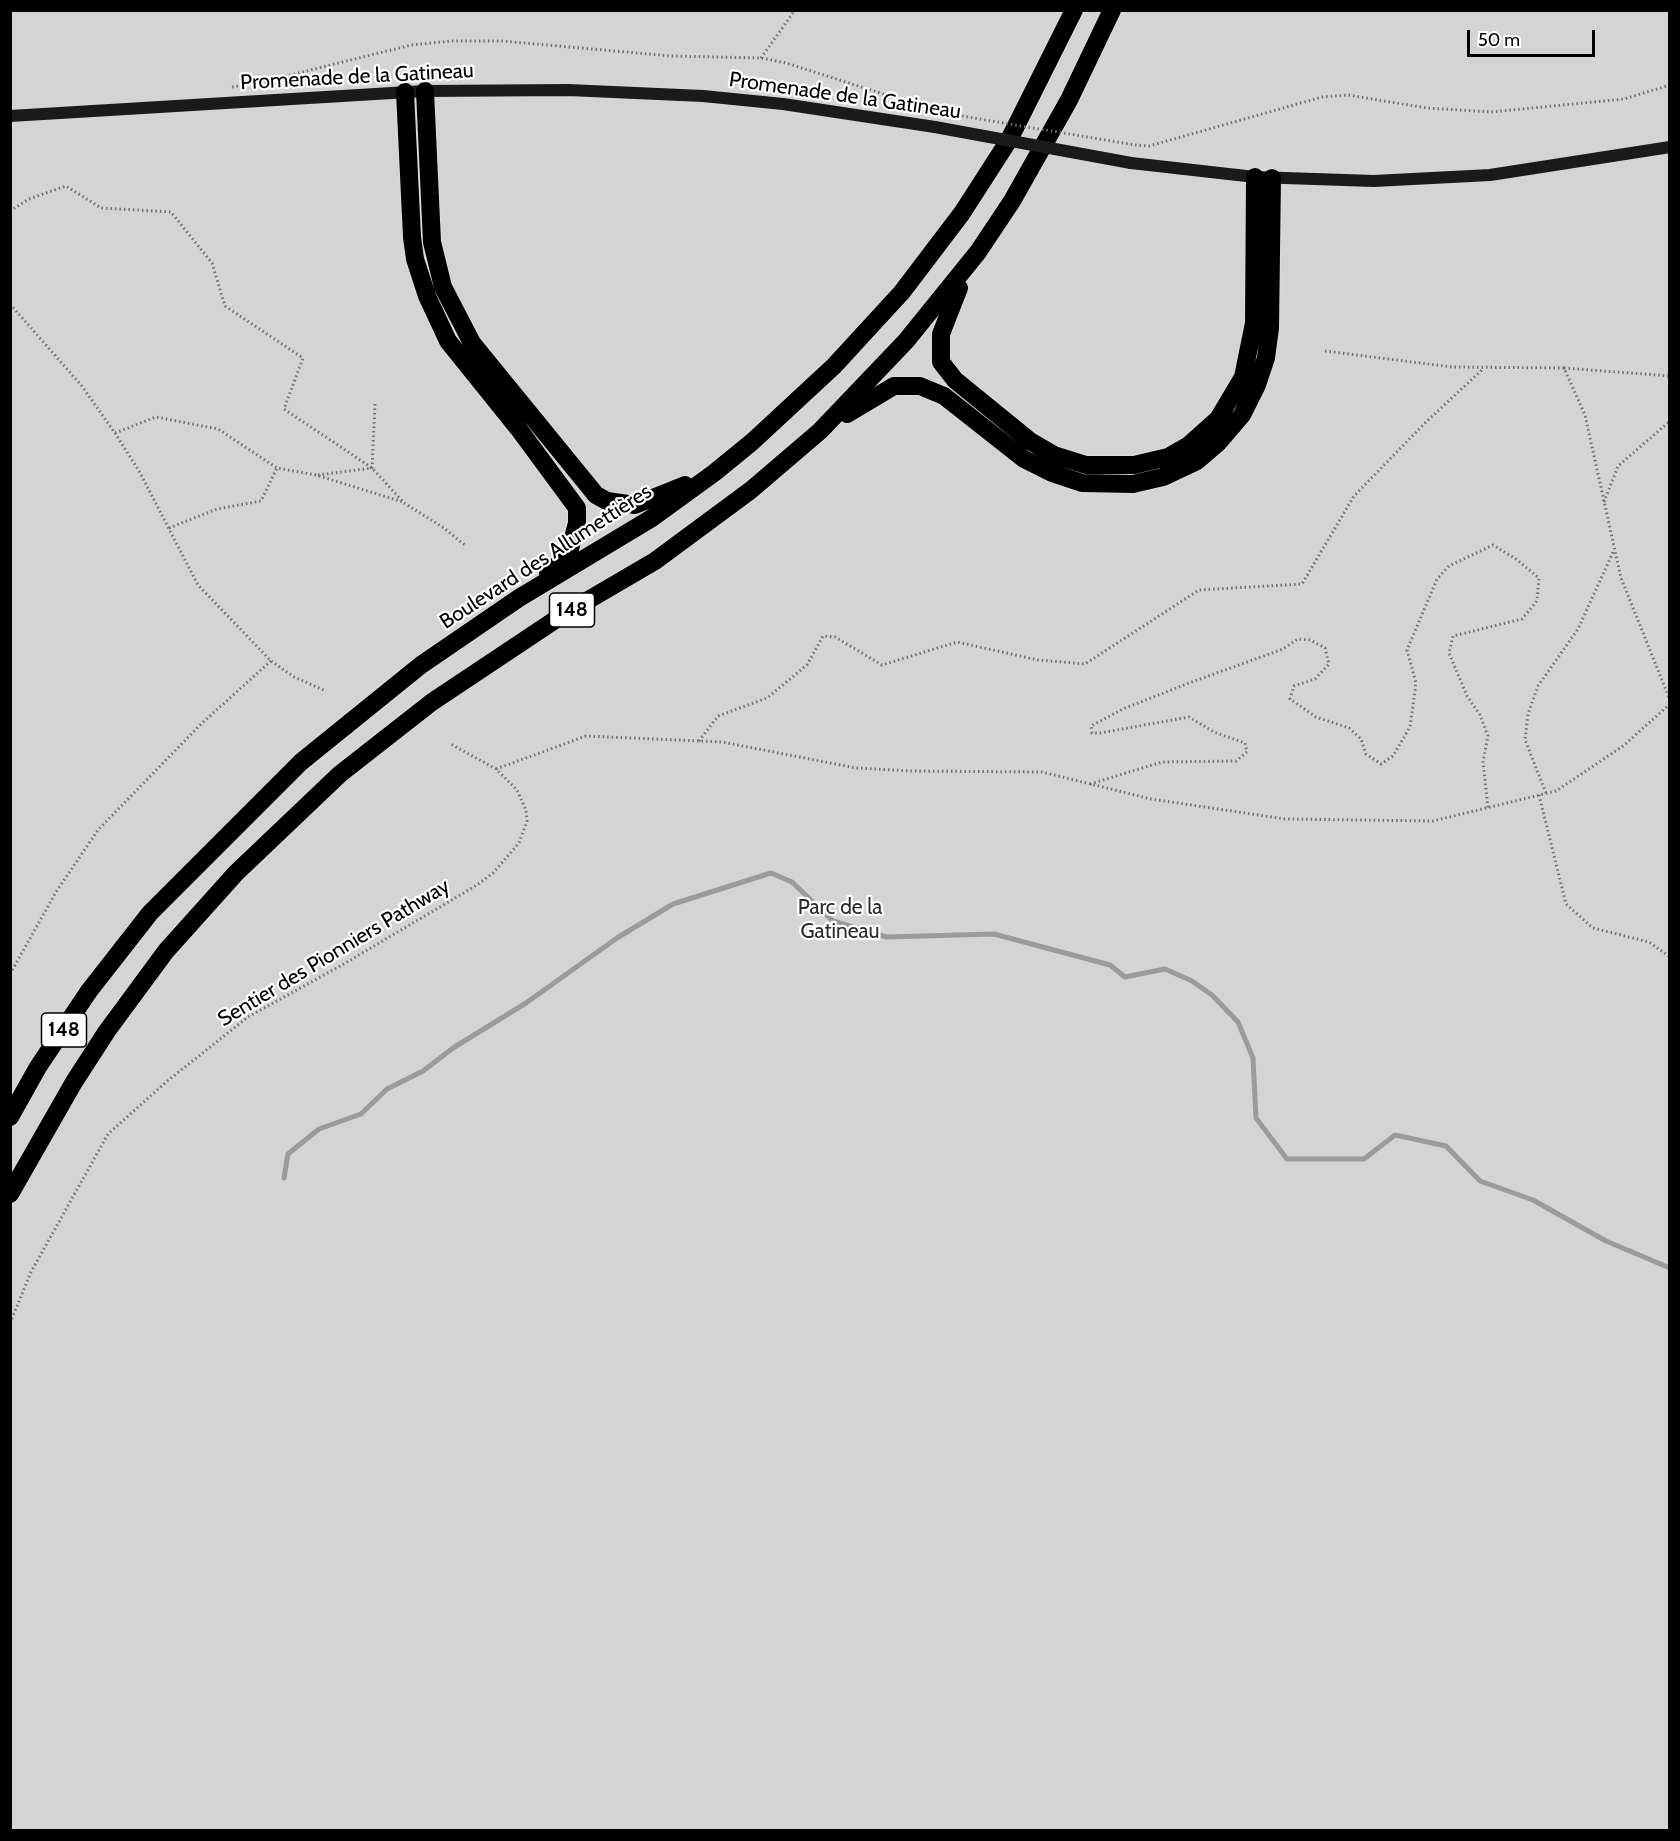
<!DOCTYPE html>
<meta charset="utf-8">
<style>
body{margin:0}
#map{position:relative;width:1680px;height:1841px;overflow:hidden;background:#fff;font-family:Cabin,sans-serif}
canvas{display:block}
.frame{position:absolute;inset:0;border:12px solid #000;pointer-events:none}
.scale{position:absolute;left:1467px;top:30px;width:128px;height:27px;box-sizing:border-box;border:3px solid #000;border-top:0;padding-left:8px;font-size:18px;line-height:21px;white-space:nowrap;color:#000;-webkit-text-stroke:4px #fff;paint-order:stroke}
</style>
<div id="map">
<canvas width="1680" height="1841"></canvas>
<div class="frame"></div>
<div class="scale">50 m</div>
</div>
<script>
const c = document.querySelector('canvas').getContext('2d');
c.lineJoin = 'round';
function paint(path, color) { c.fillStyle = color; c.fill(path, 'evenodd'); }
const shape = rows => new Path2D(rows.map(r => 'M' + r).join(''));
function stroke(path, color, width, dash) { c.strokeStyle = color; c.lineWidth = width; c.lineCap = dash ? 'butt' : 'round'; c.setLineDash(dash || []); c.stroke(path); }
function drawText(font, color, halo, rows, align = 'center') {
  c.font = font + ' Cabin,sans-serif'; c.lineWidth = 4.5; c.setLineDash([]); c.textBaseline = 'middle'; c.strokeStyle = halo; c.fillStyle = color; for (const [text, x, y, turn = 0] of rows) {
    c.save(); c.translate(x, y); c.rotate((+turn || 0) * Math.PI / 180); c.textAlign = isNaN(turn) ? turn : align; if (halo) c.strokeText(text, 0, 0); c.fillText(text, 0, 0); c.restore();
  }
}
const green = shape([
 [11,11,1669,11,1669,1830,11,1830]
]);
const stream = shape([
 [284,1178,288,1154,319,1129,361,1114,387,1089,423,1071,453,1048,526,1003,617,938,673,904,771,873,792,882,833,921,886,937,994,934,1110,965,1125,977,1165,969,1192,981,1212,995,1238,1022,1253,1058,1256,1118,1287,1159,1364,1159,1395,1135,1446,1146,1480,1181,1533,1200,1606,1241,1670,1268]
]);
const path = shape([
 [761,58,795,10],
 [232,87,266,81,411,45,452,41,502,41,671,56,761,58,786,63,937,111],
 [1135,145,1149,146,1174,139,1322,97,1348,95,1427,108,1491,112,1624,99,1670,85],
 [10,211,29,199,66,186,101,208,171,212,212,263,225,306,303,358,284,409,372,468,404,503,444,528,466,546],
 [10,304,81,385,115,433,139,471,198,585,271,661,294,677,326,691],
 [1325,351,1452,367,1564,368,1585,415,1621,578,1670,700],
 [1564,368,1670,376],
 [115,433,156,417,218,429,277,468,316,475,403,502],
 [318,475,372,468,375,404],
 [1604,502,1618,466,1670,421],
 [169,528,217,509,261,501,277,468],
 [699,741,718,716,767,698,807,665,823,636,835,637,882,665,957,642,1038,660,1085,664,1199,590,1302,584,1354,496,1426,422,1483,369],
 [496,769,586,736,722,742,856,768,911,771,1042,772,1151,799,1285,819,1433,821,1556,791,1623,746,1670,704],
 [1090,784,1162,762,1236,761,1247,752,1245,743,1214,732,1189,717,1100,733,1092,733,1091,726,1123,709,1189,683,1283,649,1298,639,1310,640,1325,648,1329,664,1315,679,1294,686,1290,699,1316,717,1349,728,1361,739,1366,754,1381,764,1393,756,1410,727,1416,683,1407,650,1437,579,1449,566,1493,545,1516,559,1539,578,1537,601,1522,619,1453,636,1449,653,1467,696,1480,715,1488,736,1483,762,1488,808],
 [1546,793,1525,740,1528,714,1538,686,1578,629,1614,550],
 [1539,795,1566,904,1593,928,1649,942,1670,957],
 [10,974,56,892,98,830,202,723,271,661],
 [10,1323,31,1272,108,1134,166,1082,248,1017,342,965,477,885,493,873,519,843,527,821,526,810,517,790,496,769,449,743]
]);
const secondary = shape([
 [10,116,425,91,568,90,703,96,783,104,935,127],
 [1131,163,1255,177,1374,181,1490,175,1670,147]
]);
const highway = shape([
 [425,91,432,242,443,287,472,343,596,495,607,501,635,505,685,485],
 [405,92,412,237,415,259,427,296,448,341,518,428,577,508,577,523,570,549,561,562,548,573],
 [959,288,941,334,941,362,955,380,1030,441,1054,455,1086,465,1134,465,1168,457,1189,445,1218,419,1243,377,1254,323,1255,177],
 [847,414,894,386,920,386,944,396,1024,459,1052,473,1082,483,1133,484,1163,477,1197,461,1218,443,1242,415,1257,385,1266,358,1270,328,1272,178],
 [10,1117,38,1067,89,991,150,913,301,762,421,665,519,598,652,518,714,473,752,442,834,366,902,292,962,213,1009,140,1074,10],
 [10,1194,74,1082,107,1031,166,951,236,873,340,774,432,702,561,616,655,561,751,490,820,431,906,341,978,252,1012,201,1069,100,1112,10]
]);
const pathBridge = shape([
 [962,116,1135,145]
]);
const secondaryBridge = shape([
 [935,127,1131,163]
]);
const shields = [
 [572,610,45],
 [64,1030,45]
];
const shieldNames = [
 ["148",572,610],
 ["148",64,1030]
];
const streetNames = [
 ["Promenade de la Gatineau",357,77,-3],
 ["Promenade de la Gatineau",845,96,8],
 ["Boulevard des Allumettières",546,557,-33],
 ["Sentier des Pionniers Pathway",334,953,-31]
];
const parkNames = [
 ["Parc de la",840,908],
 ["Gatineau",840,932]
];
paint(green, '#d4d4d4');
stroke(stream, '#9b9b9b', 5);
stroke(highway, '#dbdbdb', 20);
stroke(path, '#6f6f6f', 3, [1.5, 3]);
stroke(secondary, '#1a1a1a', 12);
stroke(highway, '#000', 18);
stroke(pathBridge, '#6f6f6f', 3, [1.5, 3]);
stroke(secondaryBridge, '#1a1a1a', 12);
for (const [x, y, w] of shields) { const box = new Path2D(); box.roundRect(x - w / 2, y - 17, w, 34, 4.5); c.fillStyle = '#fff'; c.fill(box); stroke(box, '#000', 1.5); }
drawText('bold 20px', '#000', null, shieldNames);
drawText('21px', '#000', '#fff', streetNames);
drawText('21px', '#2b2b2b', '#fff', parkNames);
</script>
